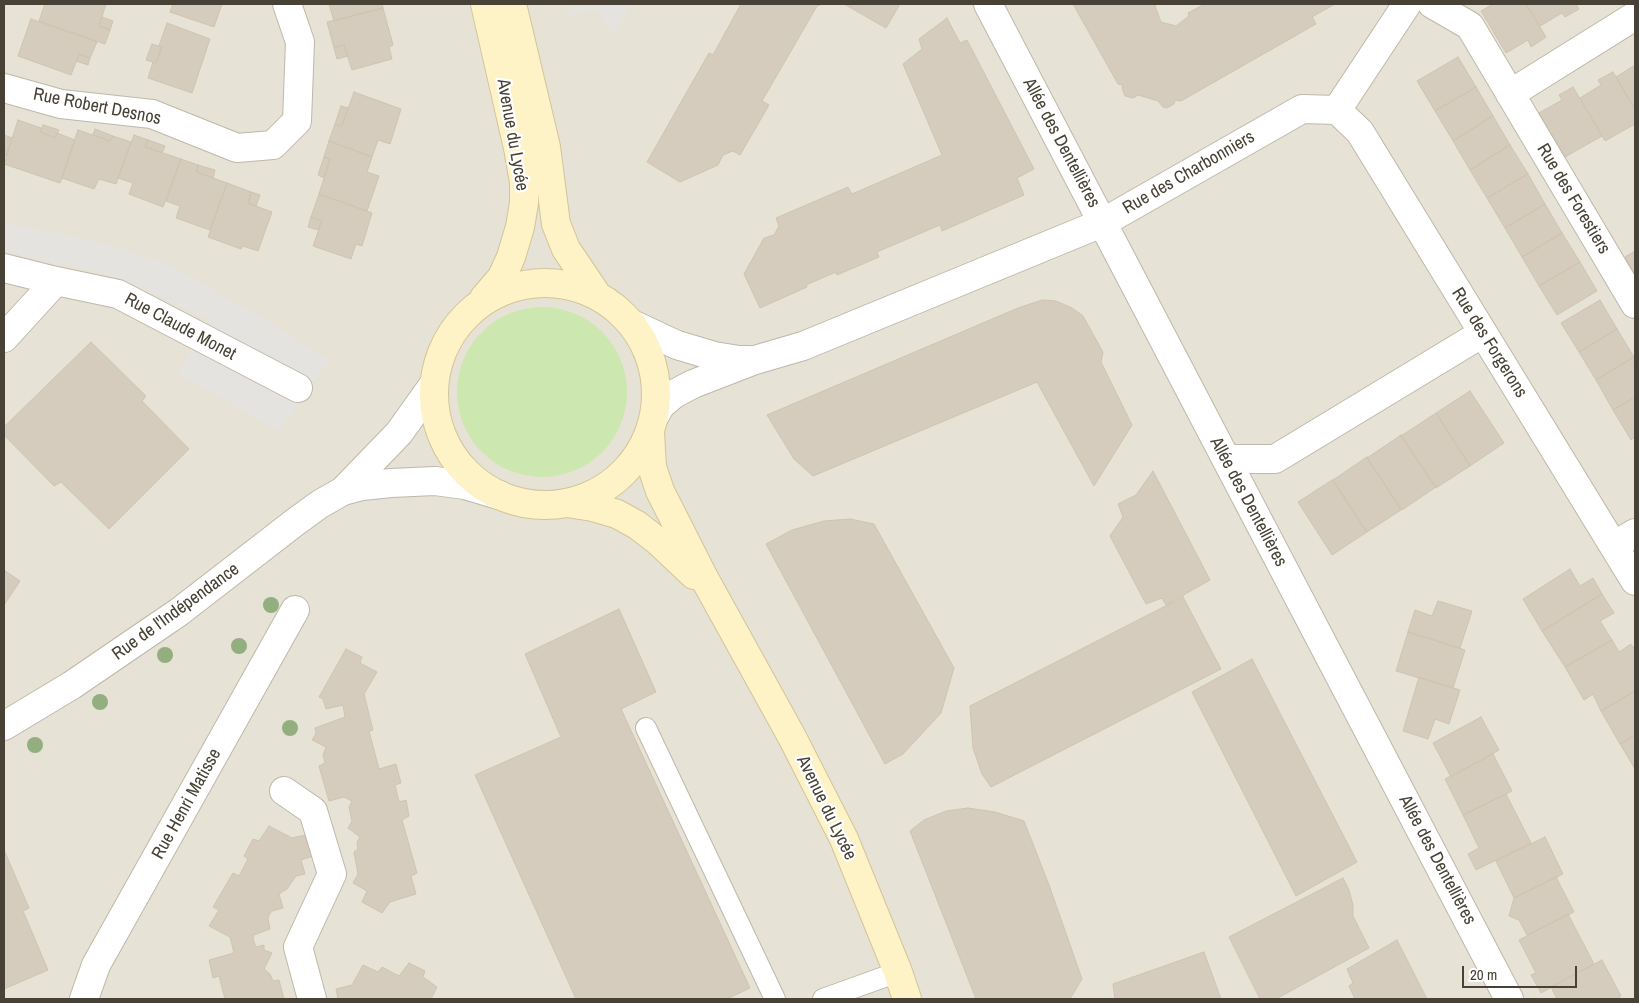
<!DOCTYPE html>
<meta charset="utf-8">
<style>
body{margin:0}
#map{position:relative;width:1639px;height:1003px;overflow:hidden;background:#f3f0e7;font-family:"Archivo Narrow",sans-serif}
canvas{display:block}
.frame{position:absolute;inset:0;border:5px solid #474136;pointer-events:none}
.scale{position:absolute;left:1462px;top:966px;width:115px;height:22px;box-sizing:border-box;border:2px solid #474136;border-top:0;padding-left:6px;font-size:15px;line-height:18px;white-space:nowrap;color:#474136;-webkit-text-stroke:4px #fff;paint-order:stroke}
</style>
<div id="map">
<canvas width="1639" height="1003"></canvas>
<div class="frame"></div>
<div class="scale">20 m</div>
</div>
<script>
const c = document.querySelector('canvas').getContext('2d');
c.lineJoin = 'round';
function paint(path, color) { c.fillStyle = color; c.fill(path, 'evenodd'); }
const shape = rows => new Path2D(rows.map(r => 'M' + r).join(''));
function stroke(path, color, width, dash) { c.strokeStyle = color; c.lineWidth = width; c.lineCap = dash ? 'butt' : 'round'; c.setLineDash(dash || []); c.stroke(path); }
function drawText(font, color, halo, rows, align = 'center') {
  c.font = font + ' "Archivo Narrow",sans-serif'; c.lineWidth = 4.5; c.setLineDash([]); c.textBaseline = 'middle'; c.strokeStyle = halo; c.fillStyle = color; for (const [text, x, y, turn = 0] of rows) {
    c.save(); c.translate(x, y); c.rotate((+turn || 0) * Math.PI / 180); c.textAlign = isNaN(turn) ? turn : align; if (halo) c.strokeText(text, 0, 0); c.fillText(text, 0, 0); c.restore();
  }
}
const residential = shape([
 [4,4,1635,4,1635,999,4,999]
]);
const green = shape([
 '457 392a85 85 0 1 1 170 0a85 85 0 1 1-170 0Z'
]);
const parking = shape([
 [567,4,632,4,614,35,597,10,570,15],
 [4,223,94,240,170,265,256,314,329,360,280,432,178,373,209,320,136,285,94,271,4,252]
]);
const building = shape([
 [45,4,106,4,99,26,110,30,105,44,39,21,45,4],
 [173,4,222,4,214,27,170,12,173,4],
 [329,4,382,4,383,8,334,21,329,4],
 [741,4,823,4,817,6,762,101,769,105,740,155,733,151,723,155,718,165,680,182,647,162,709,53,713,55,741,4],
 [844,4,900,4,886,28,844,4],
 [1073,4,1157,4,1155,6,1161,22,1176,26,1189,16,1188,13,1205,4,1335,4,1312,17,1316,24,1181,101,1175,100,1174,104,1167,108,1163,107,1158,101,1138,95,1133,98,1125,96,1122,88,1123,85,1118,84,1073,4],
 [1493,4,1526,4,1546,37,1531,47,1528,40,1506,53,1481,11,1493,4],
 [1526,4,1576,4,1579,9,1565,17,1562,13,1540,26,1526,4],
 [383,8,393,45,389,47,392,59,352,70,344,45,334,48,327,22,383,8],
 [102,17,113,21,110,30,99,26,102,17],
 [947,18,960,43,967,40,1034,169,1017,178,1024,195,942,231,940,225,877,252,879,257,837,275,836,272,806,285,807,287,760,308,744,274,764,238,774,235,779,226,776,218,848,187,852,194,942,155,903,64,922,49,919,39,947,18],
 [31,19,97,42,90,58,79,54,71,75,18,56,31,19],
 [167,23,210,39,192,93,148,78,153,62,156,63,162,47,159,46,167,23],
 [152,44,162,47,156,63,146,60,152,44],
 [344,45,348,56,337,59,334,48,344,45],
 [79,54,90,58,88,65,76,61,79,54],
 [1458,57,1476,87,1435,111,1417,81,1458,57],
 [1635,65,1635,110,1616,77,1635,65],
 [1613,72,1635,110,1635,124,1605,141,1580,98,1601,85,1598,80,1613,72],
 [1476,87,1493,116,1453,141,1435,111,1476,87],
 [1573,87,1602,136,1565,157,1539,113,1562,100,1559,95,1573,87],
 [354,92,401,109,390,144,378,140,372,157,329,141,335,124,342,126,354,92],
 [341,106,348,108,342,126,335,124,341,106],
 [1493,116,1510,145,1470,170,1453,141,1493,116],
 [18,120,41,128,40,132,55,138,57,133,75,140,60,183,4,164,18,120],
 [43,125,59,130,55,138,40,132,43,125],
 [95,129,113,136,110,141,93,135,95,129],
 [78,130,110,141,113,136,131,142,116,184,99,179,94,189,62,178,78,130],
 [4,135,12,138,6,156,4,155,4,135],
 [134,135,148,140,145,147,181,159,163,207,129,194,133,183,118,178,134,135],
 [148,140,165,146,162,153,145,147,148,140],
 [329,141,372,157,367,172,379,176,367,211,319,194,330,159,324,157,329,141],
 [1510,145,1528,174,1487,198,1470,170,1510,145],
 [324,157,330,159,324,178,318,175,324,157],
 [181,159,198,165,197,172,227,183,210,230,176,218,180,206,166,201,181,159],
 [198,165,215,170,213,178,197,172,198,165],
 [1528,174,1545,204,1505,228,1487,198,1528,174],
 [227,183,251,192,248,203,272,212,258,251,243,246,241,249,208,237,227,183],
 [251,192,260,195,256,206,248,203,251,192],
 [319,194,372,213,362,246,356,244,351,259,313,246,322,221,311,217,319,194],
 [1545,204,1562,233,1522,257,1505,228,1545,204],
 [311,217,322,221,318,230,308,227,311,217],
 [1562,233,1580,262,1539,286,1522,257,1562,233],
 [1635,251,1635,275,1625,257,1635,251],
 [1580,262,1597,291,1557,315,1539,286,1580,262],
 [1042,300,1056,301,1072,308,1083,316,1103,352,1101,362,1132,425,1094,486,1037,382,813,476,794,459,767,415,1018,308,1042,300],
 [1600,300,1617,329,1579,352,1561,323,1600,300],
 [1617,329,1634,357,1596,380,1579,352,1617,329],
 [91,342,146,396,142,401,189,449,109,529,61,482,54,486,4,435,4,427,91,342],
 [1634,357,1635,397,1613,410,1596,380,1634,357],
 [1470,391,1504,443,1470,466,1436,413,1470,391],
 [1635,397,1635,437,1631,440,1613,410,1635,397],
 [1436,413,1470,466,1436,488,1401,436,1436,413],
 [1401,435,1436,487,1402,510,1367,458,1401,435],
 [1367,457,1401,510,1367,532,1333,480,1367,457],
 [1153,471,1210,580,1166,605,1162,598,1146,604,1110,536,1123,517,1118,504,1136,495,1153,471],
 [1332,480,1367,532,1332,555,1298,502,1332,480],
 [850,519,874,524,954,668,941,713,903,754,885,764,766,544,792,530,824,521,850,519],
 [1570,569,1580,586,1593,578,1602,594,1542,631,1523,599,1570,569],
 [4,570,20,581,4,605,4,570],
 [1602,594,1614,613,1600,621,1612,640,1565,667,1542,631,1602,594],
 [1183,597,1221,669,991,787,982,774,973,748,970,706,1183,597],
 [1438,601,1472,611,1460,648,1408,632,1415,610,1432,616,1438,601],
 [619,609,656,692,621,709,750,988,727,999,576,999,475,775,561,737,525,654,619,609],
 [1408,632,1465,650,1453,688,1396,671,1408,632],
 [1612,640,1619,652,1631,644,1635,650,1635,691,1601,711,1593,694,1584,700,1565,667,1612,640],
 [346,649,362,657,360,663,377,672,364,694,373,730,369,731,379,769,396,764,401,783,395,785,399,802,406,800,409,816,402,820,417,873,411,876,416,894,390,902,382,913,362,902,367,891,353,883,358,874,354,852,358,849,357,842,360,837,348,828,352,821,349,807,352,801,344,797,329,801,319,766,325,763,323,755,326,747,312,740,316,733,315,728,345,717,343,705,326,709,323,699,319,697,346,649],
 [1252,659,1357,862,1296,896,1192,692,1252,659],
 [1419,677,1460,690,1449,724,1435,719,1428,739,1403,731,1419,677],
 [1635,691,1635,735,1620,744,1601,711,1635,691],
 [1481,717,1499,750,1451,777,1433,743,1481,717],
 [1635,735,1635,769,1620,744,1635,735],
 [1493,754,1512,791,1463,815,1445,779,1493,754],
 [1506,794,1531,843,1476,870,1468,854,1479,848,1463,815,1506,794],
 [968,808,995,812,1024,821,1049,885,1082,979,1070,999,976,999,910,831,924,820,946,811,968,808],
 [269,826,292,838,306,835,313,856,301,860,305,874,296,876,287,889,279,894,283,908,272,911,269,915,268,919,270,929,254,935,253,939,256,947,264,945,264,950,272,953,264,969,270,974,273,981,279,980,284,999,225,999,219,976,213,978,209,960,234,953,230,937,209,926,219,910,213,907,233,873,239,876,248,859,244,856,253,839,259,841,269,826],
 [1545,837,1563,874,1514,898,1496,861,1545,837],
 [4,850,29,908,23,911,48,970,4,989,4,850],
 [1556,877,1574,912,1527,935,1519,920,1509,916,1514,898,1556,877],
 [1343,878,1349,890,1353,905,1353,916,1369,948,1276,999,1260,999,1229,937,1343,878],
 [1568,914,1594,964,1541,993,1531,975,1536,973,1519,940,1568,914],
 [1397,940,1427,999,1355,999,1349,986,1353,983,1347,969,1397,940],
 [1204,952,1221,999,1115,999,1113,984,1204,952],
 [1602,960,1621,996,1616,999,1557,999,1551,987,1602,960],
 [409,963,425,971,423,977,437,987,431,999,338,999,336,989,352,985,363,965,378,972,382,967,399,976,409,963]
]);
const service = shape([
 [646,728,775,999],
 [823,999,898,972]
]);
const pedestrian = shape([
 [1226,459,1509,999]
]);
const minor = shape([
 [988,4,1226,459,1275,459,1483,333],
 [1432,4,1470,26,1635,304],
 [4,88,61,104,152,114,237,148,273,145,297,121,300,42,287,4],
 [1510,94,1635,16],
 [1337,110,1360,132,1635,581],
 [4,268,56,281],
 [632,324,677,345,714,356,739,360,749,360],
 [4,338,56,281,118,294,298,388],
 [654,417,661,405,674,394,693,384,755,360,803,346,1102,223,1302,109,1337,110,1407,4],
 [343,491,399,433,434,384],
 [1615,545,1635,533],
 [4,726,72,685,179,612,294,523,320,504,343,491,362,486,391,483,435,481,465,485,499,495],
 [284,791,313,811,332,874,298,947,312,999],
 [84,999,96,965,295,610]
]);
const secondary = shape([
 [512,4,546,147,556,224,566,249,597,295],
 '434 394a111 111 0 1 1 222 0a111 111 0 1 1-222 0Z',
 [484,298,502,277,511,257,520,227,524,203,524,182,518,148,485,4],
 [650,433,652,467,660,491,703,576,792,737,844,839,898,972,907,999],
 [567,503,593,507,617,514,637,525,659,542,694,575]
]);
const trees = [
 [271,605],
 [239,646],
 [165,655],
 [100,702],
 [290,728],
 [35,745]
];
const streetNames = [
 ["Rue Robert Desnos",97,107,11],
 ["Avenue du Lycée",512,135,80],
 ["Allée des Dentellières",1061,143,62],
 ["Rue des Charbonniers",1189,173,-30],
 ["Rue des Forestiers",1573,199,59],
 ["Rue Claude Monet",180,327,28],
 ["Rue des Forgerons",1489,343,58],
 ["Allée des Dentellières",1248,502,62],
 ["Rue de l'Indépendance",176,612,-36],
 ["Rue Henri Matisse",187,804,-61],
 ["Avenue du Lycée",826,808,64],
 ["Allée des Dentellières",1437,860,62]
];
paint(residential, '#e7e2d6');
paint(green, '#cde7b1');
paint(parking, '#e5e3df');
paint(building, '#d5ccbd');
stroke(building, '#d0c4b0', 1);
stroke(service, '#bfb8aa', 22);
stroke(pedestrian, '#bfb8aa', 30);
stroke(minor, '#bfb8aa', 30);
stroke(secondary, '#d3c598', 30);
stroke(service, '#fff', 20);
stroke(pedestrian, '#fff', 28);
stroke(minor, '#fff', 28);
stroke(secondary, '#fef2c7', 28);
c.fillStyle = '#93ae7f';
for (const [x, y] of trees) { c.beginPath(); c.arc(x, y, 8, 0, 2 * Math.PI); c.fill(); }
drawText('18px', '#474136', '#fff', streetNames);
</script>
